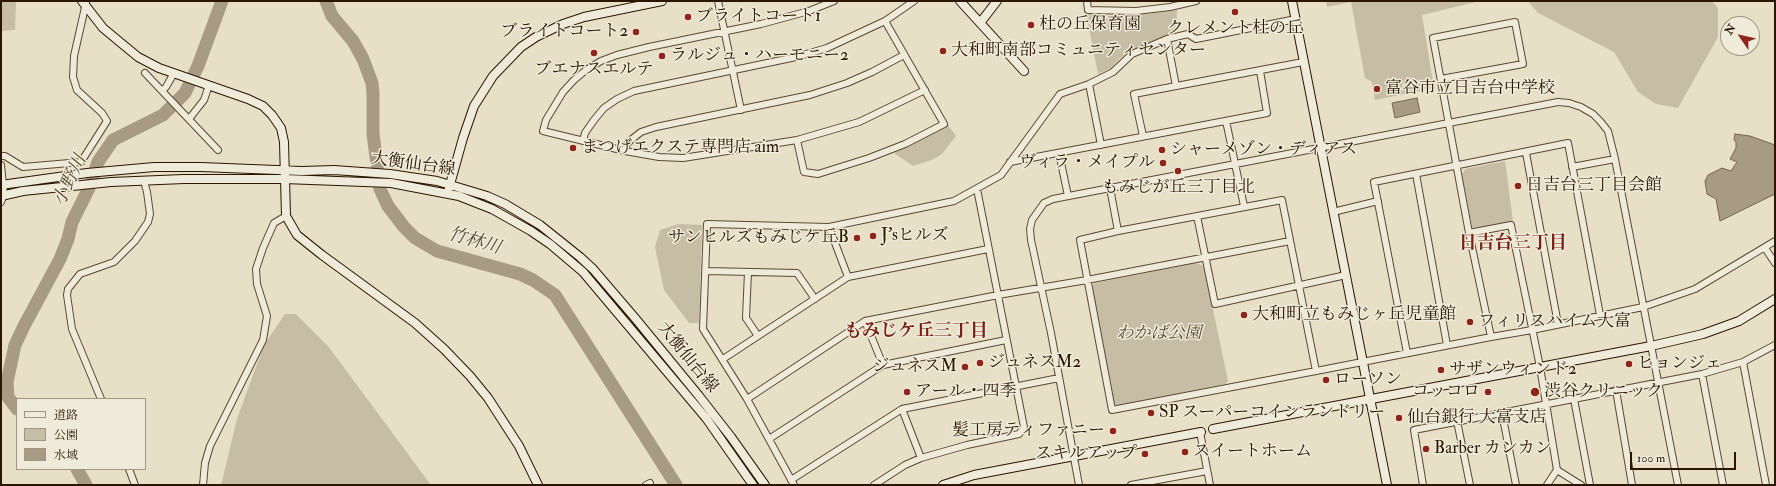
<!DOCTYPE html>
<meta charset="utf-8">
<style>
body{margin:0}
#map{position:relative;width:1776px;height:486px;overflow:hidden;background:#e7e0c6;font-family:"IM FELL Double Pica","Noto Serif JP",serif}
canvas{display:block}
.frame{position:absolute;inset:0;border:2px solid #2c1501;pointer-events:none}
.legend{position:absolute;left:16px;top:398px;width:130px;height:72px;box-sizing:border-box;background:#efebda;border:1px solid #a19583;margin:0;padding:5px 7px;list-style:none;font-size:12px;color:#2c1501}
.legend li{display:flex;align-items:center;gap:8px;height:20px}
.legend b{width:20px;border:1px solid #a19583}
.north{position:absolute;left:1720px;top:16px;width:40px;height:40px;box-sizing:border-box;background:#efebda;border:1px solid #a19583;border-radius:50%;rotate:304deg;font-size:11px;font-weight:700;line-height:16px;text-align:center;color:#2c1501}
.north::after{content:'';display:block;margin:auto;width:14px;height:18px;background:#8f2418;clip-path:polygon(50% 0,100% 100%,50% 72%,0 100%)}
.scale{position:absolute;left:1630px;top:452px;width:106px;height:18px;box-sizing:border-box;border:2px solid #2c1501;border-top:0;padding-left:5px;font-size:12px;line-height:14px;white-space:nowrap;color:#2c1501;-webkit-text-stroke:3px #efebda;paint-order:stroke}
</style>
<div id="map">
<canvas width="1776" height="486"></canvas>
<div class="frame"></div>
<ul class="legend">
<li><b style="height:5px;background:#efebda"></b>道路</li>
<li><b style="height:11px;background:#c7bda5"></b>公園</li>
<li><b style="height:11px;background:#a79b83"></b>水域</li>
</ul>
<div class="north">N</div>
<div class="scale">100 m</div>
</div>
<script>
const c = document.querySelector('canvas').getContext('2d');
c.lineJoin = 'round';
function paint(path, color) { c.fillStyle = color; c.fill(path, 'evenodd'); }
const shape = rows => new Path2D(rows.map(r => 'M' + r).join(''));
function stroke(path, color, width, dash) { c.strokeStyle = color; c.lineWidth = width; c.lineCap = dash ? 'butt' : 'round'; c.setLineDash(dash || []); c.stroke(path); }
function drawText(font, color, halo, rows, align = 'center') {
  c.font = font + ' "IM FELL Double Pica","Noto Serif JP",serif'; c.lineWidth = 3; c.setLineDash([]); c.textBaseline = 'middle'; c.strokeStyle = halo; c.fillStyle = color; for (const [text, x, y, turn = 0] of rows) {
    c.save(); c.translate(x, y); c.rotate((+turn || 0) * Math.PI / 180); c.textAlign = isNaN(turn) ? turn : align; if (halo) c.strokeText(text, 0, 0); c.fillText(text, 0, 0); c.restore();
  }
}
const green = shape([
 [1,1,16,1,15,30,1,31],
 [1326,1,1480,1,1422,15,1434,88,1375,100,1372,82,1365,78,1351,2,1327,7],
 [1528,1,1712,1,1718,8,1718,37,1678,108,1656,104,1638,92,1614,52,1538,13],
 [1177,10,1176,32,1132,49,1119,59,1111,68,1098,74,1086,14,1118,16,1147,14],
 [948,125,956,136,942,154,932,160,913,166,894,153],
 [1505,161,1513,221,1476,230,1472,227,1462,174,1465,169],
 [678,224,702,225,699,323,689,323,664,290,655,247,660,230],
 [1196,263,1204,266,1228,381,1225,384,1117,406,1114,403,1092,287,1095,283],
 [285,314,296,314,328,346,431,485,221,485,237,419,264,345]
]);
const water = shape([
 [1417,98,1420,112,1395,118,1392,103,1417,98],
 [1735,134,1750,136,1775,145,1775,194,1720,221,1716,199,1707,194,1705,181,1708,175,1722,168,1731,171,1737,162,1730,159,1736,148,1736,142,1734,140,1735,134]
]);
const river = shape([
 [326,1,332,16,353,41,363,59,372,83,373,94,373,134,376,157,380,189,388,206,404,227,415,238,437,251,520,274,533,280,555,295,676,485],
 [17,409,8,397,7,382,15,345,24,326,60,259,68,239,72,222,89,188,98,162,113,140,163,115,185,93,198,66,222,1],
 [77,469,86,485]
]);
const street = shape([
 [718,1,741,110],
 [834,1,809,11,761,24,649,47,617,55,601,61,586,70,574,80,563,92,546,120,543,131,625,151,659,157,683,158,797,140,859,122,925,90],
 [1087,1,1088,10,1136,11,1170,7,1196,1],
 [1167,39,1176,86],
 [145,73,218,150],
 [1441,79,1523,64,1515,22,1433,38,1469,233,1491,337],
 [1089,84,1101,145],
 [162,91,166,87,174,73],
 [189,119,204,100,209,85],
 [1226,121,1244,206],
 [1143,136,1134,94,1303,62],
 [797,140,804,172,818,174,869,158,905,144,944,124,885,21],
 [583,141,585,133,594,120,604,108,617,99,634,91,796,57,827,48,885,21,914,1],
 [625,151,626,145,632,139,641,132,656,127,810,95,847,83,872,72,904,55],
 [1059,153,1068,196],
 [1526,153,1558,324],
 [1,156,5,156,23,167,81,162,107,121,102,113,77,90,73,77,74,56,86,3],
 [1010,162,1267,113,1260,71],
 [1,165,4,195,1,202],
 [1572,167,1615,159],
 [1416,174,1447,345],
 [1110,188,1118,231],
 [1333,212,1378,201],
 [1197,216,1215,304,1346,275],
 [829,227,848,277],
 [1469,233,1511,225,1540,367,1557,470,1547,485],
 [1765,248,1775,263],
 [706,271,797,273,815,299],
 [748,272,746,318,758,336],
 [865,321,883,365],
 [1407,353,1374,182,1568,143,1600,315],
 [723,359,848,277,988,249],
 [1743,362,1766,485],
 [1316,371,1282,200,1118,231,1080,240,1112,410,1316,371,1491,337,1532,330,1643,307,1695,289,1775,241],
 [1702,374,1723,485],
 [1616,390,1632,485],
 [101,399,72,329,67,295,68,289,80,274,114,262,135,241,148,222,150,214,147,192,144,181],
 [747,399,865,321,998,295,1087,280,1290,241],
 [1574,399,1590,485],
 [902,409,921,458],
 [1502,413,1516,485],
 [1457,421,1470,485],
 [1200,432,1210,485],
 [769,439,883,365,1006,340],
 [129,469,135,485],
 [1557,470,1581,485],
 [791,480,902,409,1059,378],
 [203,485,205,463,210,446,263,340,267,316,257,284,256,269,263,248,274,223,286,216],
 [646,485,650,483],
 [794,485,747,399,703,329,707,224,829,227,954,201,1001,175,1060,94,1089,84,1113,72,1132,54,1167,39,1188,34,1196,39,1296,19],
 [874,485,905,465,921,458,967,445,1019,434,1024,427,977,189],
 [1079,485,1051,333,1031,240,1030,229,1032,220,1044,203,1053,199,1558,102,1569,103,1581,107,1593,114,1600,121,1608,131,1615,159,1678,485],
 [1131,485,1207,471],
 [1423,485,1414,430,1702,374,1743,362,1775,345]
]);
const secondary = shape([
 [82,1,103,28,138,57,159,68,248,99,263,106,272,115,281,128,284,142,286,216,297,235,322,255,415,323,444,349,470,376,488,398,519,446,538,485],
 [960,1,1024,71],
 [1292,1,1387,485],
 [980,23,997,1],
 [1,185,87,173,154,167,201,167,302,171,334,170,390,174,437,181,487,196,505,204,540,225,580,257,593,269,635,318,699,396,731,437,765,485],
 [449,188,463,138,474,106,493,76,521,47,536,37,563,24,584,17,662,1],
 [1,196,23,191,111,182,184,179,284,179,391,183,459,196,492,209,531,231,550,244,583,272,706,418,753,485],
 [1213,429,1651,346,1703,334,1739,321,1775,299],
 [943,485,974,475,1201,432]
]);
const markers = [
 [1235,12,4,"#8f2418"],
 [688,17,4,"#8f2418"],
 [1031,25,4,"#8f2418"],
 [636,32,4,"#8f2418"],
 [943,51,4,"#8f2418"],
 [594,53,4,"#8f2418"],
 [662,56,4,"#8f2418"],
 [1377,89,4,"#8f2418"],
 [573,148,4,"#8f2418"],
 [1162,150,4,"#8f2418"],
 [1163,163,4,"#8f2418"],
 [1178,171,4,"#8f2418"],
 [1518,186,4,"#8f2418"],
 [873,236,4,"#8f2418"],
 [857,238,4,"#8f2418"],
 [1244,315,4,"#8f2418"],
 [1470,322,4,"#8f2418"],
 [980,363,4,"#8f2418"],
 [1629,364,4,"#8f2418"],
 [965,367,4,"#8f2418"],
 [1441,370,4,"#8f2418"],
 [1326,380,4,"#8f2418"],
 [907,392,4,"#8f2418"],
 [1488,392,4,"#8f2418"],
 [1535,392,5,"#8f2418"],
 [1151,413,4,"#8f2418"],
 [1399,418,4,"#8f2418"],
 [1113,431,4,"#8f2418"],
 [1426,449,4,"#8f2418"],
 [1185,452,4,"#8f2418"],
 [1145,454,4,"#8f2418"]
];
const poiNames = [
 ["ブライトコート1",696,17],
 ["杜の丘保育園",1039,25],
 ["クレメント杜の丘",1235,29,"center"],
 ["ブライトコート2",628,32,"right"],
 ["大和町南部コミュニティセンター",951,51],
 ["ラルジュ・ハーモニー2",670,56],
 ["ブエナスエルテ",594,70,"center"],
 ["富谷市立日吉台中学校",1385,89],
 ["まつげエクステ専門店 aim",581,148],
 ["シャーメゾン・ディアス",1170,150],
 ["ヴィラ・メイプル",1155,163,"right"],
 ["日吉台三丁目会館",1526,186],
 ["もみじが丘三丁目北",1178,188,"center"],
 ["J'sヒルズ",881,236],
 ["サンヒルズもみじケ丘B",849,238,"right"],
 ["大和町立もみじヶ丘児童館",1252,315],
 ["フィリスハイム大富",1478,322],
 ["ジュネスM2",988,363],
 ["ヒョンジェ",1637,364],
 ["ジュネスM",957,367,"right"],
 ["サザンウィンド2",1449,370],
 ["ローソン",1334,380],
 ["アール・四季",915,392],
 ["コッコロ",1480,392,"right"],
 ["渋谷クリニック",1544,392],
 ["SP スーパーコインランドリー",1159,413],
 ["仙台銀行 大富支店",1407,418],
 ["髪工房ティファニー",1105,431,"right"],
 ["Barber カンカン",1434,449],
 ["スイートホーム",1193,452],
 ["スキルアップ",1137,454,"right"]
];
const streetNames = [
 ["大衡仙台線",413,165,8],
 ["大衡仙台線",687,358,51]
];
const parkNames = [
 ["わかば公園",1159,334]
];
const waterNames = [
 ["小野川",71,181,-65],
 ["竹林川",474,242,16]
];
const neighbourhoodNames = [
 ["日吉台三丁目",1513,244],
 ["もみじケ丘三丁目",916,332]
];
paint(green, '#c7bda5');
paint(water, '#a79b83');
stroke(water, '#76654f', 1);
stroke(river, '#a79b83', 13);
stroke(street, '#5b4832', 8);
stroke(secondary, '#2c1501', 10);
stroke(street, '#efebda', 6);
stroke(secondary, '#efebda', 8);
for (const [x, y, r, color] of markers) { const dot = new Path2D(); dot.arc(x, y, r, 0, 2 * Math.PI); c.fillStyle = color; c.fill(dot); stroke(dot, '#efebda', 1.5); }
drawText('17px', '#2c1501', '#efebda', poiNames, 'left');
drawText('17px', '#2c1501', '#efebda', streetNames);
drawText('italic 17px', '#5a4732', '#efebda', parkNames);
drawText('italic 18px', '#5d4b35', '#efebda', waterNames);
drawText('bold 18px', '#7a1f14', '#efebda', neighbourhoodNames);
</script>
